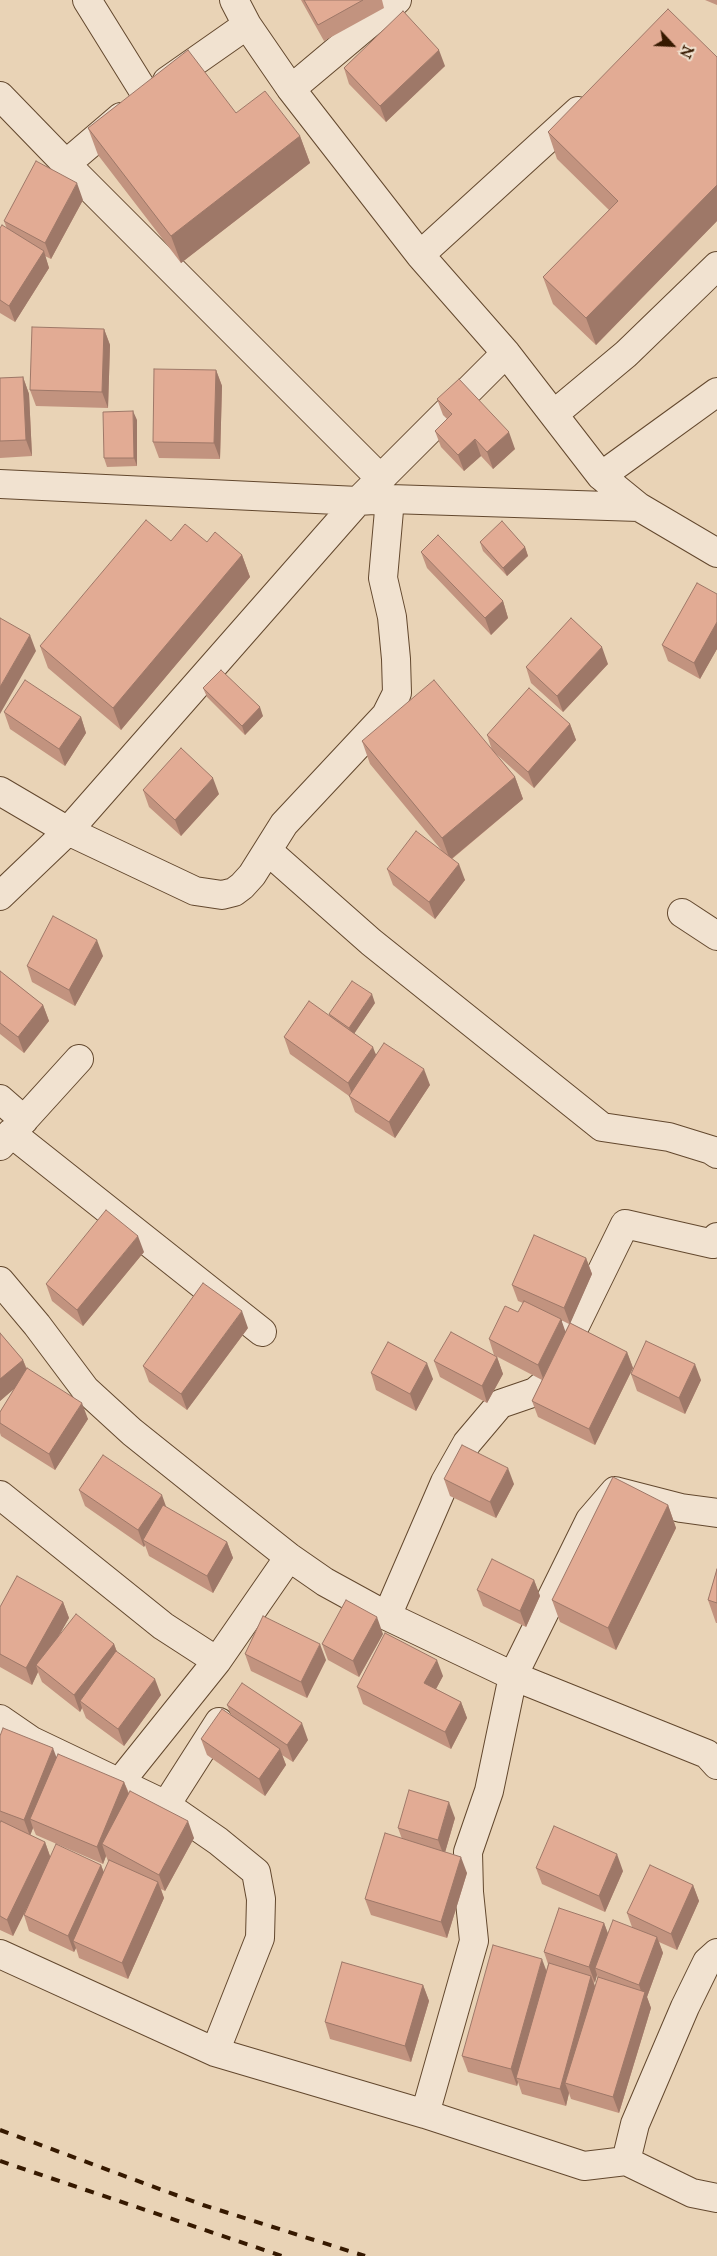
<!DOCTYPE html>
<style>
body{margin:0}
#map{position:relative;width:717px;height:2256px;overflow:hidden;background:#e9d3b6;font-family:"IM FELL Great Primer",serif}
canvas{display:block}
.north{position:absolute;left:647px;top:20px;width:50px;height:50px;-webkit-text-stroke:4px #f1e2d0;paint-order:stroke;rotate:115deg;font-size:14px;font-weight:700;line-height:20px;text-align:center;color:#361900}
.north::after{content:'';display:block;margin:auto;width:18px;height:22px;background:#361900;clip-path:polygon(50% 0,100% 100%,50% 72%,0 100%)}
</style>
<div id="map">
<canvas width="717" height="2256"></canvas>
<div class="north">N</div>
</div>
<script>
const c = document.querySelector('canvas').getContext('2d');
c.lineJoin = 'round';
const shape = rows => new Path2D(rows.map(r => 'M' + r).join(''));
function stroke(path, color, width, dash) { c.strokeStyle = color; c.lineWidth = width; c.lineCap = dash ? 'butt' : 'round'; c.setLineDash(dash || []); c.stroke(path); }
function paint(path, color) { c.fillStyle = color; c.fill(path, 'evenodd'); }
const minor = shape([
 [87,0,146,95],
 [234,0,247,25,291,89,420,255,506,353,601,476,639,507,717,553],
 [167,81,247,25],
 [291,89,397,0],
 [0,96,66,164,121,117],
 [66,164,380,478],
 [420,255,578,111],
 [554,414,626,354,717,266],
 [601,476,717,392],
 [0,484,358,501,390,499,639,507],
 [0,791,68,831,195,891,222,895,234,892,242,886,252,875,284,824,386,715,397,693,396,659,392,617,383,578,390,499],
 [268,851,371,942,602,1127,669,1137,711,1150,717,1154],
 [0,896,68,831,358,501,506,353],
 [682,913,717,936],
 [0,1099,24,1120],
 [11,1133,262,1332],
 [0,1146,79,1059],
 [0,1281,37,1325,85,1389,132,1432,217,1500,289,1557,325,1582,387,1616,513,1676,707,1754,717,1765],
 [0,1495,163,1626,217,1661],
 [387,1616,445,1482,467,1443,500,1404,535,1392,548,1381,625,1224,713,1244,717,1237],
 [0,1719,32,1741,166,1805,218,1841,256,1872,261,1899,260,1938,215,2052],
 [120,1782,217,1661,289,1557],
 [166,1805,219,1722],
 [0,1954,215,2052,425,2114,584,2166,626,2161,635,2124,685,2007,707,1962,717,1953],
 [425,2114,474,1941,469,1892,468,1852,489,1791,513,1676,590,1520,615,1491,681,1508,717,1513],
 [626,2161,692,2193,717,2198]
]);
const rail = shape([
 [0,2130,203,2205,365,2256],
 [0,2161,282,2256]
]);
const wall = shape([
 [301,0,382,0,384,8,324,41],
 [705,0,717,0,717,5],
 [717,57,717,221,596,345,553,304,543,277,609,210,557,159,548,132],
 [445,66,386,122,349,84,344,68],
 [236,113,300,136,310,163,181,263,98,155,88,128],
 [83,200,51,259,45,256,49,268,15,322,0,313,0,228,7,229,4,221],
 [104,329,110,345,108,408,36,406,30,390],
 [216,370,222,386,220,459,159,458,153,442],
 [23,377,29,394,32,456,0,458,0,378],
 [437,399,515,449,493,469,481,456,464,471,441,447,435,431,447,419,443,415],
 [137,420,137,466,107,467,104,458],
 [171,541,207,542,242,555,250,577,121,730,48,668,40,646],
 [480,542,525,547,528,556,507,576,483,551],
 [421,552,503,601,508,618,491,635,427,568],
 [717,594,717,649,700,679,668,661,662,645],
 [608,664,563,712,531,683,526,667],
 [203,688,263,716,245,735,207,697],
 [4,712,81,717,86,733,65,766,10,729],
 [570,724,576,740,534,788,495,753,515,777,523,799,452,859,465,880,435,919,393,885,387,869,443,852,370,764,362,741,492,750,487,735],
 [143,790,219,794,181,836,149,807],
 [103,956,75,1006,32,982,27,966],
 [0,971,43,1005,49,1021,24,1053,0,1034],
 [375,1003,354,1033,376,1054,430,1085,395,1138,355,1112,349,1096,290,1054,284,1037,330,1016,329,1014],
 [144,1252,83,1326,52,1301,46,1284],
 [586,1258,592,1274,570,1323,627,1352,633,1368,595,1445,538,1417,532,1401,542,1380,494,1355,489,1339,518,1312,523,1303,518,1301,512,1285],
 [561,1320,569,1324,565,1332],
 [248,1328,187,1410,149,1382,143,1366],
 [0,1333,23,1360,27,1369,88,1419,55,1470,1,1436,0,1433,0,1412,15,1388,0,1401],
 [497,1357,503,1374,487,1403,440,1377,434,1361],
 [371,1373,433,1379,416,1411,376,1390],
 [631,1374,701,1380,685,1414,637,1391],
 [444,1479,514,1484,496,1518,450,1496],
 [79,1490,227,1542,233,1558,213,1593,149,1556,145,1545,144,1547,85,1506],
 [668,1505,676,1528,616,1650,560,1622,552,1600],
 [717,1569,717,1623,716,1623,708,1600],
 [534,1580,540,1596,526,1627,483,1606,477,1590],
 [63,1602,69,1618,58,1637,114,1644,117,1652,161,1695,124,1746,86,1718,82,1708,80,1712,42,1682,38,1672,32,1685,0,1667,0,1607],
 [383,1634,359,1677,328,1660,322,1644],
 [245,1654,326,1660,307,1698,251,1671],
 [443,1676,436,1689,461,1702,467,1718,451,1749,363,1704,357,1687],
 [227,1705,308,1740,293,1762,282,1755,286,1765,265,1796,207,1755,201,1739,231,1715],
 [0,1736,56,1758,124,1782,129,1793,194,1838,165,1891,161,1889,164,1898,128,1979,79,1958,76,1948,74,1952,29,1931,24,1915,27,1908,13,1936,0,1930],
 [33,1828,36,1835,103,1864,106,1856,108,1861,109,1861,104,1873,101,1865,50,1856,45,1842,30,1835],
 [455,1818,445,1852,467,1873,447,1938,371,1915,365,1899,402,1839,398,1828],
 [536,1868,623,1871,605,1912,542,1884],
 [693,1885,699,1901,677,1950,659,1942,663,1953,647,1997,651,2008,619,2113,571,2099,569,2093,566,2106,522,2094,518,2082,517,2086,468,2072,462,2056,546,1971,548,1964,544,1952,604,1923,608,1934,632,1927,627,1913],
 [597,1975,598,1978,595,1986,594,1983],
 [423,1985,429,2001,411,2062,330,2039,325,2022]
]);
const shadedWall = shape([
 [439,50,445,66,386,122,380,106],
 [300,136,310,163,181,263,171,236],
 [77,183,83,200,51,259,45,243],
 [717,185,717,221,596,345,586,318],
 [44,251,49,268,15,322,9,306],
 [104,329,110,345,108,408,102,392],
 [216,370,222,386,220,459,214,443],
 [23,377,29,394,32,456,26,440],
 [133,411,137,420,137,466,134,458],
 [509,432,515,449,493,469,487,452],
 [475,439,481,456,464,471,458,455],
 [525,547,528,556,507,576,503,568],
 [242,555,250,577,121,730,113,708],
 [503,601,508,618,491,635,485,618],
 [717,622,717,649,700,679,694,663],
 [30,635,36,651,0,714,0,687],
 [602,647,608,664,563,712,557,696],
 [260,707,263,716,245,735,242,726],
 [81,717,86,733,65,766,59,749],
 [570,724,576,740,534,788,528,772],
 [515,777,523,799,450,860,442,838],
 [213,778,219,794,181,836,175,820],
 [459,864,465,880,435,919,429,902],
 [97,940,103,956,75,1006,69,990],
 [372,994,375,1003,352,1037,349,1028],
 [43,1005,49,1021,24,1053,18,1037],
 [373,1047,379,1063,354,1099,348,1083],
 [424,1069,430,1085,395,1138,389,1122],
 [138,1236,144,1252,83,1326,77,1310],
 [586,1258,592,1274,570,1324,564,1308],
 [242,1311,248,1328,187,1410,181,1394],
 [561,1319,567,1336,544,1381,538,1365],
 [627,1352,633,1368,595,1445,589,1429],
 [497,1357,503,1374,487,1403,482,1386],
 [23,1360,29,1376,0,1401,0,1379],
 [427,1363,433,1379,416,1411,410,1394],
 [695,1364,701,1380,685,1414,679,1398],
 [82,1403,88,1419,55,1470,49,1454],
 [508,1468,514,1484,496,1518,490,1502],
 [162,1495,168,1512,143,1540,145,1545,144,1547,138,1530],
 [668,1505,676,1528,616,1650,608,1628],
 [227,1542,233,1558,213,1593,207,1576],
 [534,1580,540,1596,526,1627,520,1611],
 [63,1602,69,1618,40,1669,36,1665,38,1672,32,1685,26,1668],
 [377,1617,383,1634,359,1677,353,1661],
 [114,1644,120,1661,80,1701,82,1708,80,1712,74,1695],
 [320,1644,326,1660,307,1698,301,1682],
 [437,1660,443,1676,430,1700,424,1683],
 [155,1679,161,1695,124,1746,118,1729],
 [461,1702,467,1718,451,1749,445,1732],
 [302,1723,308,1740,293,1762,287,1745],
 [53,1748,59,1764,30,1819,33,1828,30,1836,24,1820],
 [280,1749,286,1765,265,1796,259,1779],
 [124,1782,130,1798,102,1844,106,1856,103,1864,97,1847],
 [449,1802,455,1818,444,1856,438,1840],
 [188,1821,194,1838,165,1891,159,1875],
 [45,1842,51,1859,13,1936,7,1920],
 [617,1854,623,1871,605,1912,599,1896],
 [461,1857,467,1873,447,1938,441,1922],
 [101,1865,107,1881,73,1941,76,1948,74,1952,68,1936],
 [158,1882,164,1898,128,1979,122,1963],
 [693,1885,699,1901,677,1950,671,1934],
 [604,1923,610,1939,595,1968,597,1975,595,1983,589,1967],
 [657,1937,663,1953,647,1997,651,2008,619,2113,613,2097,643,1997,639,1985],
 [542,1959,548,1975,516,2078,518,2082,517,2086,511,2069],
 [591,1976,597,1992,565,2083,569,2093,566,2106,560,2089],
 [423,1985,429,2001,411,2062,405,2046]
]);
const building = shape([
 [304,0,363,0,318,25,304,0],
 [668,9,717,57,717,185,586,318,543,277,618,201,548,132,668,9],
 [403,11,439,50,380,106,344,68,403,11],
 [188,50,236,113,265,91,300,136,171,236,88,128,188,50],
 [36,161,77,183,45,243,4,221,36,161],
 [2,225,44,251,9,306,0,300,0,228,2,225],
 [32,327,104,329,102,392,30,390,32,327],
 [154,369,216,370,214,443,153,442,154,369],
 [23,377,26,440,0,441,0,378,23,377],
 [459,379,509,432,487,452,475,439,458,455,435,431,452,414,437,399,459,379],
 [133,411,134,458,104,458,103,412,133,411],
 [146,520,171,541,185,524,207,542,215,532,242,555,113,708,40,646,146,520],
 [502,521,525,547,503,568,480,542,502,521],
 [438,535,503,601,485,618,421,552,438,535],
 [697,583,717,594,717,622,694,663,662,645,697,583],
 [0,618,30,635,0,687,0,618],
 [571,618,602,647,557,696,526,667,571,618],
 [221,670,260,707,242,726,203,688,221,670],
 [25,680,81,717,59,749,4,712,25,680],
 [434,680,515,777,442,838,362,741,434,680],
 [529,688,570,724,528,772,487,735,529,688],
 [181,748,213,778,175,820,143,790,181,748],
 [416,831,459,864,429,902,387,869,416,831],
 [53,916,97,940,69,990,27,966,53,916],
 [0,971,43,1005,18,1037,0,1023,0,971],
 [352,981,372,994,349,1028,329,1014,352,981],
 [309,1001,373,1047,348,1083,284,1037,309,1001],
 [384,1043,424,1069,389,1122,349,1096,384,1043],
 [106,1210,138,1236,77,1310,46,1284,106,1210],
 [534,1235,586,1258,564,1308,512,1285,534,1235],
 [203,1283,242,1311,181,1394,143,1366,203,1283],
 [524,1301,561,1319,538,1365,489,1339,505,1306,518,1312,524,1301],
 [570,1323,627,1352,589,1429,532,1401,570,1323],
 [451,1332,497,1357,482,1386,434,1361,451,1332],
 [0,1333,23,1360,0,1379,0,1333],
 [646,1341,695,1364,679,1398,631,1374,646,1341],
 [388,1342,427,1363,410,1394,371,1373,388,1342],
 [27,1368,82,1403,49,1454,0,1423,0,1412,27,1368],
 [462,1445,508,1468,490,1502,444,1479,462,1445],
 [103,1455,162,1495,138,1530,79,1490,103,1455],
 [613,1477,668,1505,608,1628,552,1600,613,1477],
 [163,1505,227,1542,207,1576,143,1540,163,1505],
 [492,1559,534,1580,520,1611,477,1590,492,1559],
 [717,1569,717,1603,708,1600,717,1569],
 [17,1576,63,1602,26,1668,0,1654,0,1607,17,1576],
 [346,1600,377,1617,353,1661,322,1644,346,1600],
 [76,1614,114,1644,74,1695,36,1665,76,1614],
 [263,1616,320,1644,301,1682,245,1654,263,1616],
 [385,1633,437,1660,424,1683,461,1702,445,1732,357,1687,385,1633],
 [116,1651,155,1679,118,1729,80,1701,116,1651],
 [242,1683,302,1723,287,1745,227,1705,242,1683],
 [222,1709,280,1749,259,1779,201,1739,222,1709],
 [3,1728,53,1748,24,1820,0,1811,0,1736,3,1728],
 [58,1754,124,1782,97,1847,30,1819,58,1754],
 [409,1790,449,1802,438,1840,398,1828,409,1790],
 [130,1791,188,1821,159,1875,102,1844,130,1791],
 [1,1821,45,1842,7,1920,0,1916,0,1823,1,1821],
 [554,1826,617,1854,599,1896,536,1868,554,1826],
 [385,1833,461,1857,441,1922,365,1899,385,1833],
 [56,1844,101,1865,68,1936,24,1915,56,1844],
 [109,1860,158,1882,122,1963,73,1941,109,1860],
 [650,1865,693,1885,671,1934,627,1913,650,1865],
 [559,1908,604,1923,589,1967,544,1952,559,1908],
 [613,1920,657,1937,639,1985,595,1968,613,1920],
 [493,1945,542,1959,511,2069,462,2056,493,1945],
 [342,1962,423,1985,405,2046,325,2022,342,1962],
 [549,1963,591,1976,560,2089,516,2078,549,1963],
 [598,1977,645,1992,613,2097,565,2083,598,1977]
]);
stroke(minor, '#63482e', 30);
stroke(minor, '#f1e2d0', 28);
stroke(rail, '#361900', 4, [9, 9]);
paint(wall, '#c2937f');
paint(shadedWall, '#9e7868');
paint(building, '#e2ab94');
stroke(building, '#9e7868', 1);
</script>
